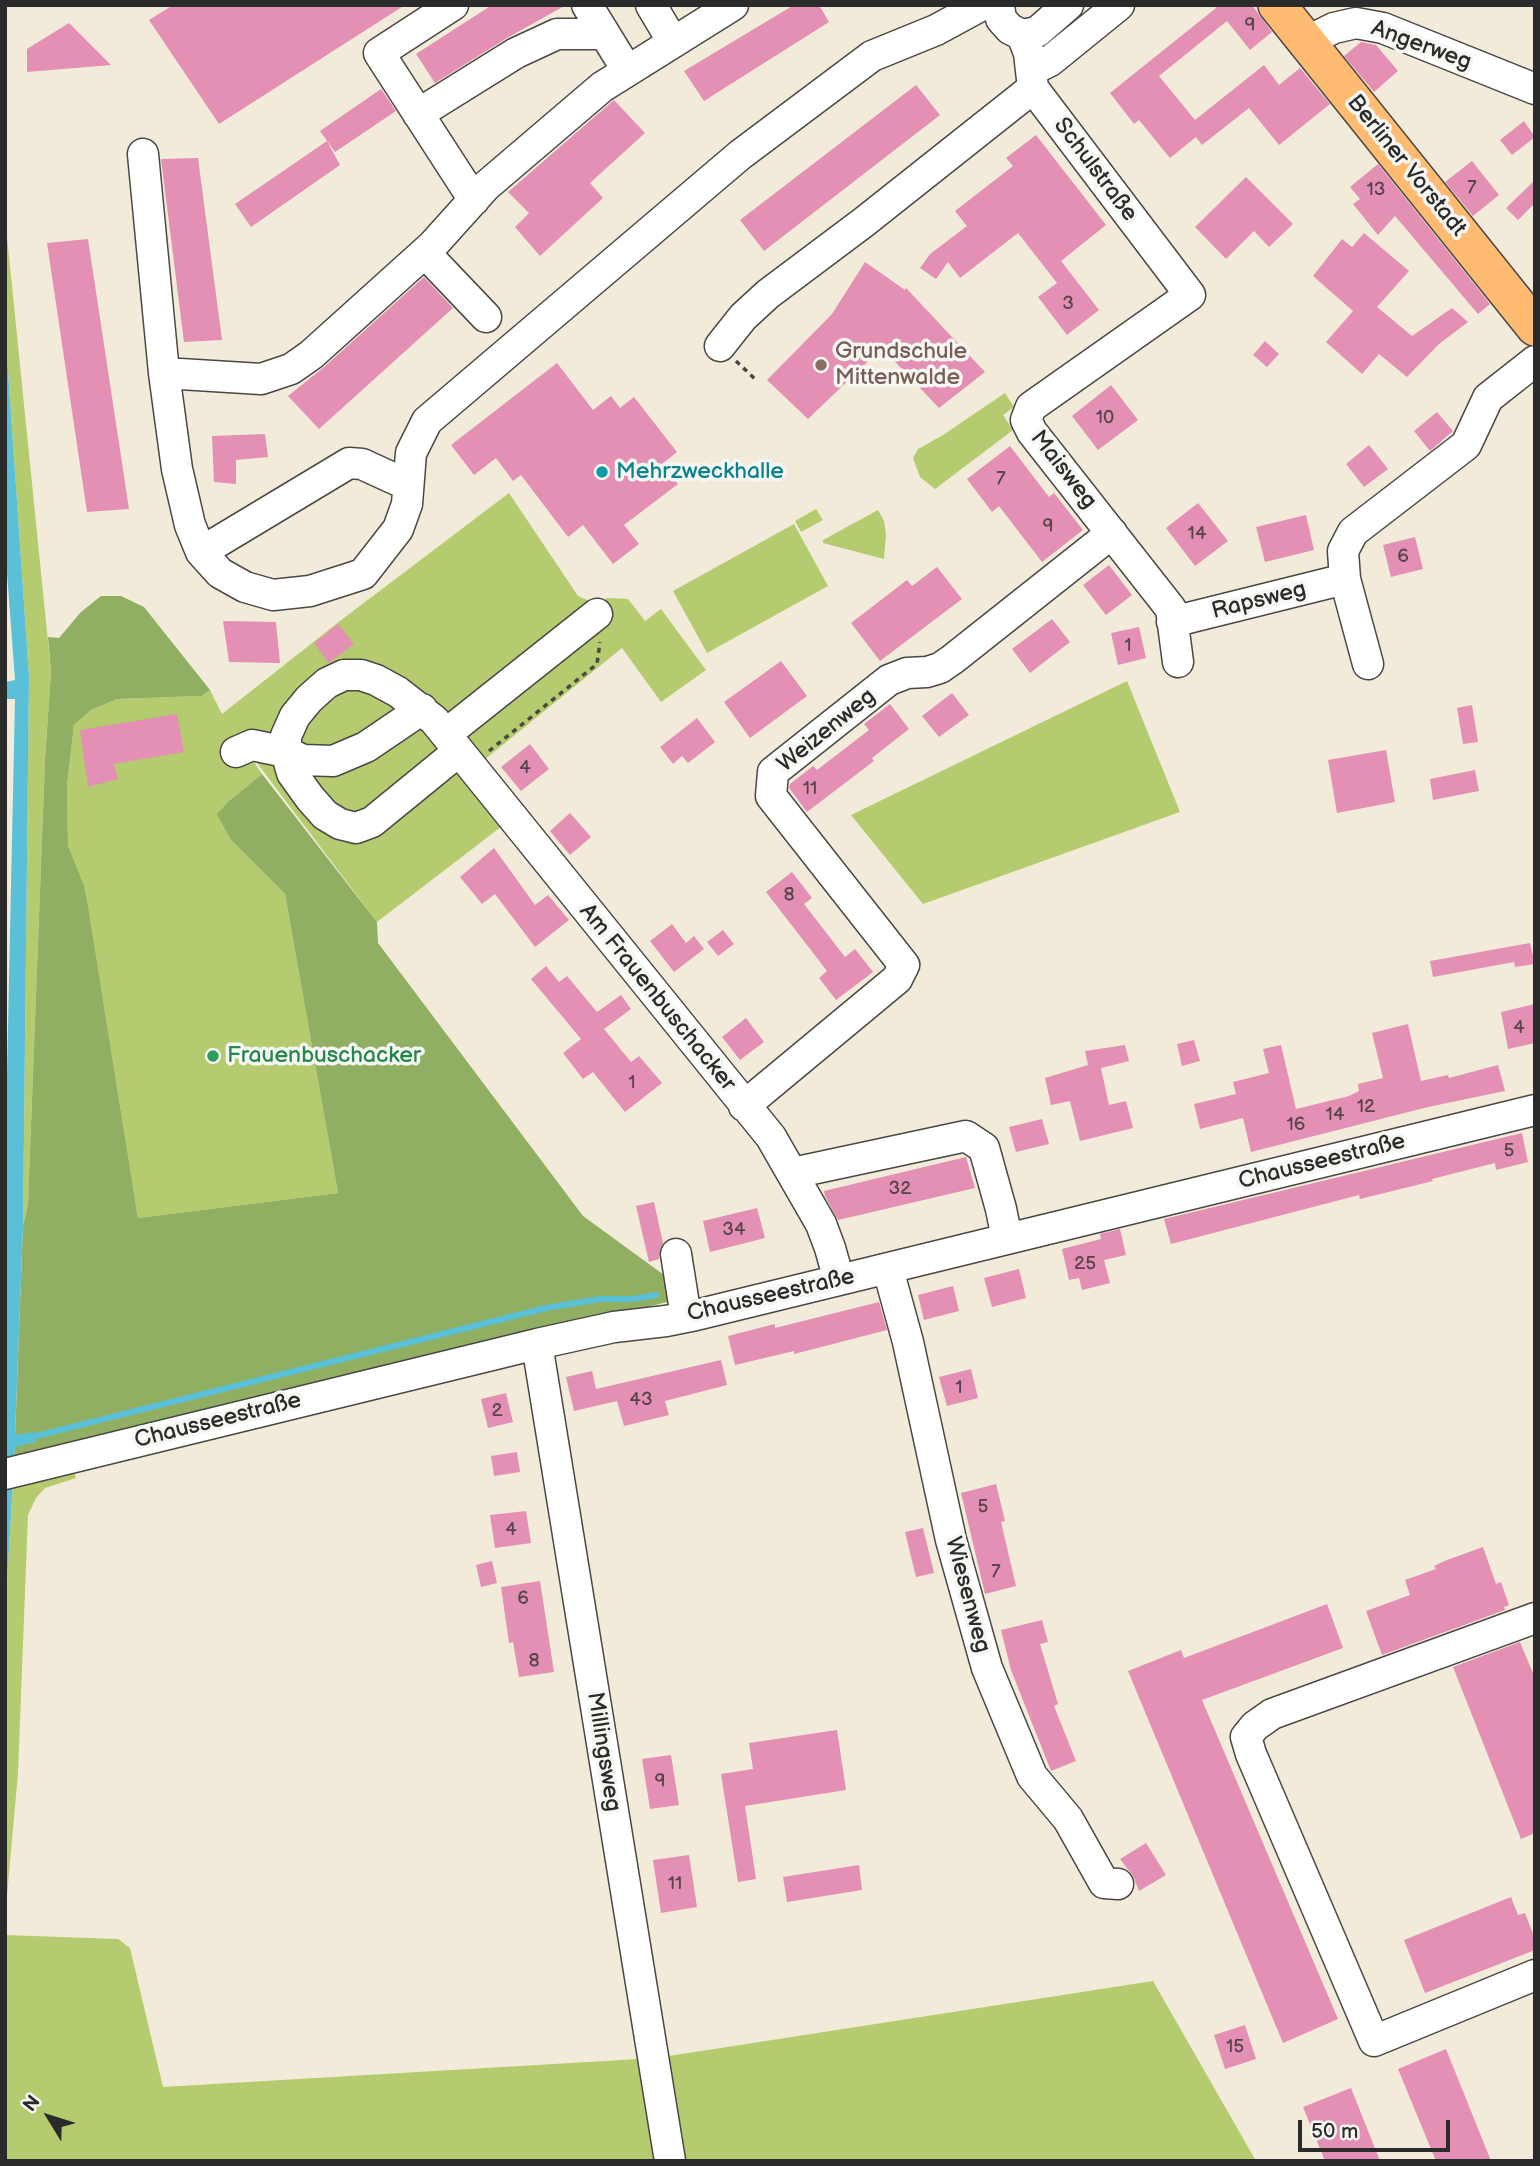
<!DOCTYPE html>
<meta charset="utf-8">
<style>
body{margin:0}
#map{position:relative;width:1540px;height:2166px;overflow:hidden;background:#f3ebd9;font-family:"Balsamiq Sans",sans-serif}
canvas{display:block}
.frame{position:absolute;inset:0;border:7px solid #2b2b2b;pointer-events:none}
.north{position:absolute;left:14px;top:2082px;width:70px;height:70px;-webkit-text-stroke:5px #f6f6f2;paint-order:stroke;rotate:308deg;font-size:19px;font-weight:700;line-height:28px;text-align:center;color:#2b2b2b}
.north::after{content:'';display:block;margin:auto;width:24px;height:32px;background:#2b2b2b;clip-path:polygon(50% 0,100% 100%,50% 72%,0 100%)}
.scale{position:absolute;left:1298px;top:2120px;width:152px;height:32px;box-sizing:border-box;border:4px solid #2b2b2b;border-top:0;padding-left:9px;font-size:21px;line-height:24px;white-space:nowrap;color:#2b2b2b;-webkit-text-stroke:5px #f6f6f2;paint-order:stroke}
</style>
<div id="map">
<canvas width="1540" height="2166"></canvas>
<div class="frame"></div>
<div class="north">N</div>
<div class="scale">50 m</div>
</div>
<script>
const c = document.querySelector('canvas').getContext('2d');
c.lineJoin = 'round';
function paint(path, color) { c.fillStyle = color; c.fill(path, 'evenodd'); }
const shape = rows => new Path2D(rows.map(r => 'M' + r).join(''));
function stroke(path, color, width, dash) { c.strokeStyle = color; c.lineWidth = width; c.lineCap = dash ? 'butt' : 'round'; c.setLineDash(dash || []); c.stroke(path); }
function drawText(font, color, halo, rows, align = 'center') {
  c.font = font + ' "Balsamiq Sans",sans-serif'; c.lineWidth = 7; c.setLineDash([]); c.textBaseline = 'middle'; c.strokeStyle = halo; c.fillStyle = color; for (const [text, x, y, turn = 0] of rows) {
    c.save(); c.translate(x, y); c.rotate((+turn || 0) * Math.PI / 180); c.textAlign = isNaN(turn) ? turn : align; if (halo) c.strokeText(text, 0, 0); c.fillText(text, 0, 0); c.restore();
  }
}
const green = shape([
 [5,217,51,671,45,760,28,1204,23,1226,29,676,5,327],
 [1005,393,1014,407,1003,415,1013,430,935,489,920,477,913,458,918,449,943,435],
 [509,493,578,596,598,605,607,598,628,599,645,621,661,609,706,670,661,702,622,648,473,769,510,820,377,922,233,731,262,774,230,800,231,840,285,894,338,1193,138,1218,90,918,68,846,67,787,74,725,91,710,117,699,200,696,210,690,222,714,340,621],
 [816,509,823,520,801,532,795,521],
 [878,510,884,521,886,534,884,559,823,543,823,540],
 [794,524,828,586,707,653,673,591],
 [1127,681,1180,812,923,904,851,815],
 [73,1466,76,1478,45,1488,36,1498,28,1515,18,1773,5,1918,5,1616,13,1483],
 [5,1935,118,1939,130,1948,163,2087,656,2058,1153,1981,1256,2161,5,2161]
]);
const forest = shape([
 [101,596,121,596,144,607,210,690,201,696,117,699,91,710,74,725,67,786,68,846,84,886,90,918,138,1218,338,1193,285,894,231,840,217,814,230,800,262,774,377,922,378,943,583,1216,664,1275,671,1301,459,1355,14,1463,15,1446,36,1442,33,1433,15,1436,23,1226,28,1204,45,760,51,671,48,637,59,638,81,612]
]);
const water = shape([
 [5,327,29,676,23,1226,15,1435,33,1432,36,1442,15,1447,5,1616,5,1167,15,699,5,699,5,682,15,680,5,546]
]);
const stream = shape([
 [28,1438,546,1308,600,1299,633,1299,656,1295]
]);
const building = shape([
 [173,5,405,5,219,124,149,20],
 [492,5,566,5,507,38,435,83,416,54],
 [794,5,819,5,829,22,704,101,684,71],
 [1214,5,1252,5,1272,32,1250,50,1227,21,1159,76,1195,120,1264,65,1279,85,1300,68,1330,104,1279,145,1249,108,1202,145,1196,137,1170,158,1139,120,1134,124,1110,93,1216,8],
 [69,23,111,65,27,72,27,49],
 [1361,42,1376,45,1398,71,1374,92,1344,56],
 [916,85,940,115,764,251,740,220],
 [381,89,396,111,335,152,320,131],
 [614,100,645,133,590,183,603,198,540,256,515,227,529,213,508,192],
 [1524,121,1535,137,1512,155,1500,140],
 [1036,135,1106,225,1061,261,1099,310,1067,335,1038,297,1057,283,1018,233,960,278,948,262,936,279,920,268,930,254,967,226,955,211,1013,166,1006,158],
 [327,141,340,165,251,227,235,204],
 [198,158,222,340,184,342,161,159],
 [1472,161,1499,195,1473,216,1445,182],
 [1378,164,1490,304,1478,314,1395,216,1378,235,1353,204,1360,199,1350,187],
 [1246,177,1293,224,1269,247,1254,231,1226,259,1195,227],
 [1535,180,1535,203,1518,220,1506,208],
 [1364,233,1409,271,1377,307,1412,336,1452,308,1468,322,1439,344,1407,377,1379,354,1362,374,1326,342,1353,311,1313,276,1342,239,1352,247],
 [88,239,129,509,87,512,47,243],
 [865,262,905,290,906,288,985,372,939,408,882,348,808,419,767,380,832,314],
 [424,277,453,308,319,429,288,396,323,368],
 [1265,341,1279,354,1267,367,1253,355],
 [557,363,593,410,611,396,620,408,634,397,677,452,662,464,678,484,624,525,639,544,613,564,583,525,568,537,521,475,513,481,496,458,474,475,451,445],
 [1111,385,1138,420,1098,450,1072,416],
 [1437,412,1453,431,1430,451,1414,431],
 [265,434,268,457,236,460,236,484,214,482,212,436],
 [1369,445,1388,469,1364,487,1346,464],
 [1010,446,1049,497,1054,493,1083,530,1042,562,999,506,992,512,967,479],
 [1198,503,1228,541,1195,566,1166,528],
 [1306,515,1314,550,1265,562,1256,527],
 [1415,537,1423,569,1391,577,1383,545],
 [1109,565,1132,595,1106,615,1083,585],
 [937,567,962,599,880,661,851,623,907,580,912,586],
 [1052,619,1070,642,1030,673,1012,649],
 [223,621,276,622,280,663,229,662],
 [338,624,354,644,329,663,314,643],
 [1139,627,1146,658,1118,665,1111,633],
 [781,661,807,696,750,738,724,702],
 [952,693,969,715,939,737,922,716],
 [890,704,909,729,872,758,874,761,807,812,789,788,790,784,813,766,817,770,869,730,864,724],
 [1472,705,1478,742,1463,744,1457,708],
 [177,714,184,752,114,764,118,779,88,787,80,730],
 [697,718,715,742,688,763,682,756,673,764,660,747],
 [530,744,549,769,521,791,501,767],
 [1386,750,1395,802,1337,813,1328,760],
 [1475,770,1479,791,1433,800,1430,779],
 [570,813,591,837,570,855,550,831],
 [494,848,535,905,548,895,569,920,535,947,495,894,482,904,460,877],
 [792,872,812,898,804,904,845,957,855,949,873,972,836,1000,819,978,827,971,766,892],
 [672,924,686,943,694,936,704,949,674,972,650,941],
 [723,930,734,944,718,956,707,942],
 [1530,943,1535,964,1515,967,1514,962,1433,977,1430,961],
 [546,966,559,982,567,976,597,1012,621,995,631,1009,604,1029,631,1062,639,1056,662,1083,625,1112,593,1072,583,1079,563,1053,581,1039,531,979],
 [1535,1004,1535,1043,1508,1049,1501,1012],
 [746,1018,764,1042,740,1060,722,1037],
 [1408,1024,1421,1081,1448,1075,1449,1078,1498,1065,1505,1091,1428,1107,1251,1152,1243,1118,1200,1129,1194,1104,1236,1094,1233,1082,1269,1073,1263,1049,1281,1045,1296,1109,1349,1096,1359,1091,1358,1084,1383,1078,1372,1033],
 [1194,1040,1200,1061,1182,1066,1177,1044],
 [1125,1045,1129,1061,1101,1068,1109,1105,1126,1101,1133,1128,1080,1141,1070,1101,1051,1105,1045,1078,1088,1065,1085,1051],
 [1042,1119,1049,1144,1016,1152,1009,1127],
 [1522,1133,1528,1162,1496,1170,1495,1163,1432,1179,1433,1181,1360,1199,1359,1195,1171,1244,1164,1219],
 [966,1157,975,1188,838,1220,825,1196,824,1191],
 [654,1202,663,1243,660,1248,659,1259,649,1262,636,1206],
 [757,1208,765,1238,710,1252,703,1221],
 [1120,1229,1126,1255,1104,1260,1110,1283,1082,1290,1079,1278,1069,1280,1062,1249,1101,1239,1100,1234],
 [1019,1269,1026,1298,992,1307,984,1278],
 [953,1286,959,1311,924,1320,918,1295],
 [879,1302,887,1330,794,1354,794,1351,735,1365,728,1336,775,1324,775,1328],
 [721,1360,727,1385,665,1401,669,1415,624,1426,617,1401,574,1411,566,1377,592,1371,596,1389],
 [971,1369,978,1398,947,1406,939,1377],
 [506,1393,513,1422,488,1428,481,1399],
 [517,1452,520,1472,494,1476,491,1456],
 [996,1484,1005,1521,1001,1522,1016,1586,985,1594,961,1493],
 [526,1511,531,1543,495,1548,490,1515],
 [923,1528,934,1573,916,1577,905,1532],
 [1483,1547,1496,1584,1501,1582,1509,1605,1504,1607,1505,1610,1382,1655,1366,1611,1410,1595,1405,1580,1436,1569,1434,1566,1447,1560],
 [492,1561,497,1583,481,1587,476,1565],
 [540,1581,554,1672,519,1677,513,1642,509,1643,501,1587],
 [1327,1604,1343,1648,1202,1700,1338,2019,1283,2043,1128,1671,1181,1650,1184,1658],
 [1042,1620,1048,1642,1040,1644,1058,1704,1054,1706,1076,1761,1051,1771,1011,1670,1001,1630],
 [1520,1642,1535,1678,1535,1833,1521,1839,1453,1667],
 [837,1730,846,1790,745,1806,756,1879,738,1882,721,1774,753,1769,749,1743],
 [671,1755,679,1805,650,1809,642,1759],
 [1146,1843,1166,1875,1139,1891,1133,1876,1120,1859],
 [689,1855,697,1907,661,1913,653,1860],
 [859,1865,862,1890,787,1902,783,1877],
 [1511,1897,1518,1915,1525,1913,1535,1939,1535,1950,1425,1993,1404,1940],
 [1245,2025,1256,2059,1225,2069,1214,2035],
 [1446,2049,1491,2161,1436,2161,1398,2069],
 [1351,2088,1380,2161,1325,2161,1303,2107]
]);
const path = shape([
 [736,361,755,379],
 [489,751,597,664,600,642]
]);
const minor = shape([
 [453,5,379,53,474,200],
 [587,5,627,70],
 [651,5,673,42],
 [999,5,1001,19,1010,29,1022,35,1037,32,1068,5],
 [1022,35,1029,53,1033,88,1190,295,1031,407,1026,420,1032,432,1171,609,1178,662],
 [1308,45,1320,35,1334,28,1356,23,1383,28,1535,89],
 [1032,70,1050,61,1119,5],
 [418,114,516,53,557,34,604,34],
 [143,154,164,373,177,469,190,525,201,552,220,573,245,587,273,595,310,591,363,574,398,529,407,504,411,453,427,421,740,155,872,56,936,30,982,5],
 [425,253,486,317],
 [720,346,743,317,768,294,864,222,1033,88],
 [164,373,261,379,291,369,311,355,432,246,486,186,602,87,733,5],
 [201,552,349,463,362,464,397,480,408,477],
 [1345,579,1343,551,1353,532,1466,445,1488,398,1535,361],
 [1172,622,1345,579,1368,664],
 [446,734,597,614],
 [459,751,372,822,356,828,340,824,325,815,310,798,292,773,286,752,286,736,295,716,309,699,327,683,344,675,361,675,376,680,398,692,434,720,771,1137,821,1224,830,1248,839,1280],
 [236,752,252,745,286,752,303,760,333,761,366,747,422,709],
 [744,1106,897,979,904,965,771,796,773,772,889,680,907,673,927,672,940,668,953,659,1112,533],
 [793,1173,966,1136,984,1148,1001,1209,1007,1239],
 [676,1254,686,1317],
 [888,1269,908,1342,951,1540,987,1668,1032,1776,1068,1819,1104,1883,1118,1884],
 [537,1344,670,2161],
 [5,1474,537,1344,614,1327,666,1321,696,1315,1535,1110],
 [1535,1618,1272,1714,1255,1726,1246,1737,1251,1754,1374,2041,1535,1975]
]);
const major = shape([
 [1277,5,1535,327]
]);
const markers = [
 [821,365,7,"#8d6e63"],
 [602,472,7,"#0f9aa8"],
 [213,1056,7,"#2e9e5b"]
];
const numberNames = [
 ["9",1250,26],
 ["7",1472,188],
 ["13",1376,190],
 ["3",1068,304],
 ["10",1105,418],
 ["7",1001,479],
 ["9",1048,527],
 ["14",1197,534],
 ["6",1403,557],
 ["1",1128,646],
 ["4",525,768],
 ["11",810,789],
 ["8",789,895],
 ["4",1519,1028],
 ["1",632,1083],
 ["12",1366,1107],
 ["14",1335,1115],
 ["16",1296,1125],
 ["5",1509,1151],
 ["32",900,1189],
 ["34",734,1230],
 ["25",1085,1264],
 ["1",959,1388],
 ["43",641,1400],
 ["2",497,1411],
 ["5",983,1507],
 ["4",511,1530],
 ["7",996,1572],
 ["6",523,1599],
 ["8",534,1661],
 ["9",660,1782],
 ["11",675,1884],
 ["15",1235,2047]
];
const streetNames = [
 ["Angerweg",1421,46,20],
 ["Berliner Vorstadt",1406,166,51],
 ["Schulstraße",1095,170,53],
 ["Maisweg",1063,470,52],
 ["Rapsweg",1259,601,-14],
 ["Weizenweg",827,731,-39],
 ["Am Frauenbuschacker",657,998,51],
 ["Chausseestraße",1322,1162,-14],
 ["Chausseestraße",771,1296,-13],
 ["Chausseestraße",218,1421,-14],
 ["Wiesenweg",967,1595,75],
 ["Millingsweg",603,1752,81]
];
const educationNames = [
 ["Grundschule",835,352],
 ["Mittenwalde",835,378]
];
const cultureNames = [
 ["Mehrzweckhalle",616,472]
];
const leisureNames = [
 ["Frauenbuschacker",227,1056]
];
paint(green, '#b5cb6f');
paint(forest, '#90af62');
paint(water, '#5ac0d8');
stroke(stream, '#5ac0d8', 6);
paint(building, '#e390b4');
stroke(minor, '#494845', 33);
stroke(major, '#494845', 40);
stroke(path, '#494845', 3.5, [5, 5]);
stroke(minor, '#fff', 30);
stroke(major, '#febb71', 37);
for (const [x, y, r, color] of markers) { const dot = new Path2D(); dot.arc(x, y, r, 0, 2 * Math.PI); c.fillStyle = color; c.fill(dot); stroke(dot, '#f6f6f2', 2.5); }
drawText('19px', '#59444d', null, numberNames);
drawText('23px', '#2b2b2b', '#f6f6f2', streetNames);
drawText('23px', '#785e54', '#f6f6f2', educationNames, 'left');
drawText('23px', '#0d838f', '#f6f6f2', cultureNames, 'left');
drawText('23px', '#27864d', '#f6f6f2', leisureNames, 'left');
</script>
